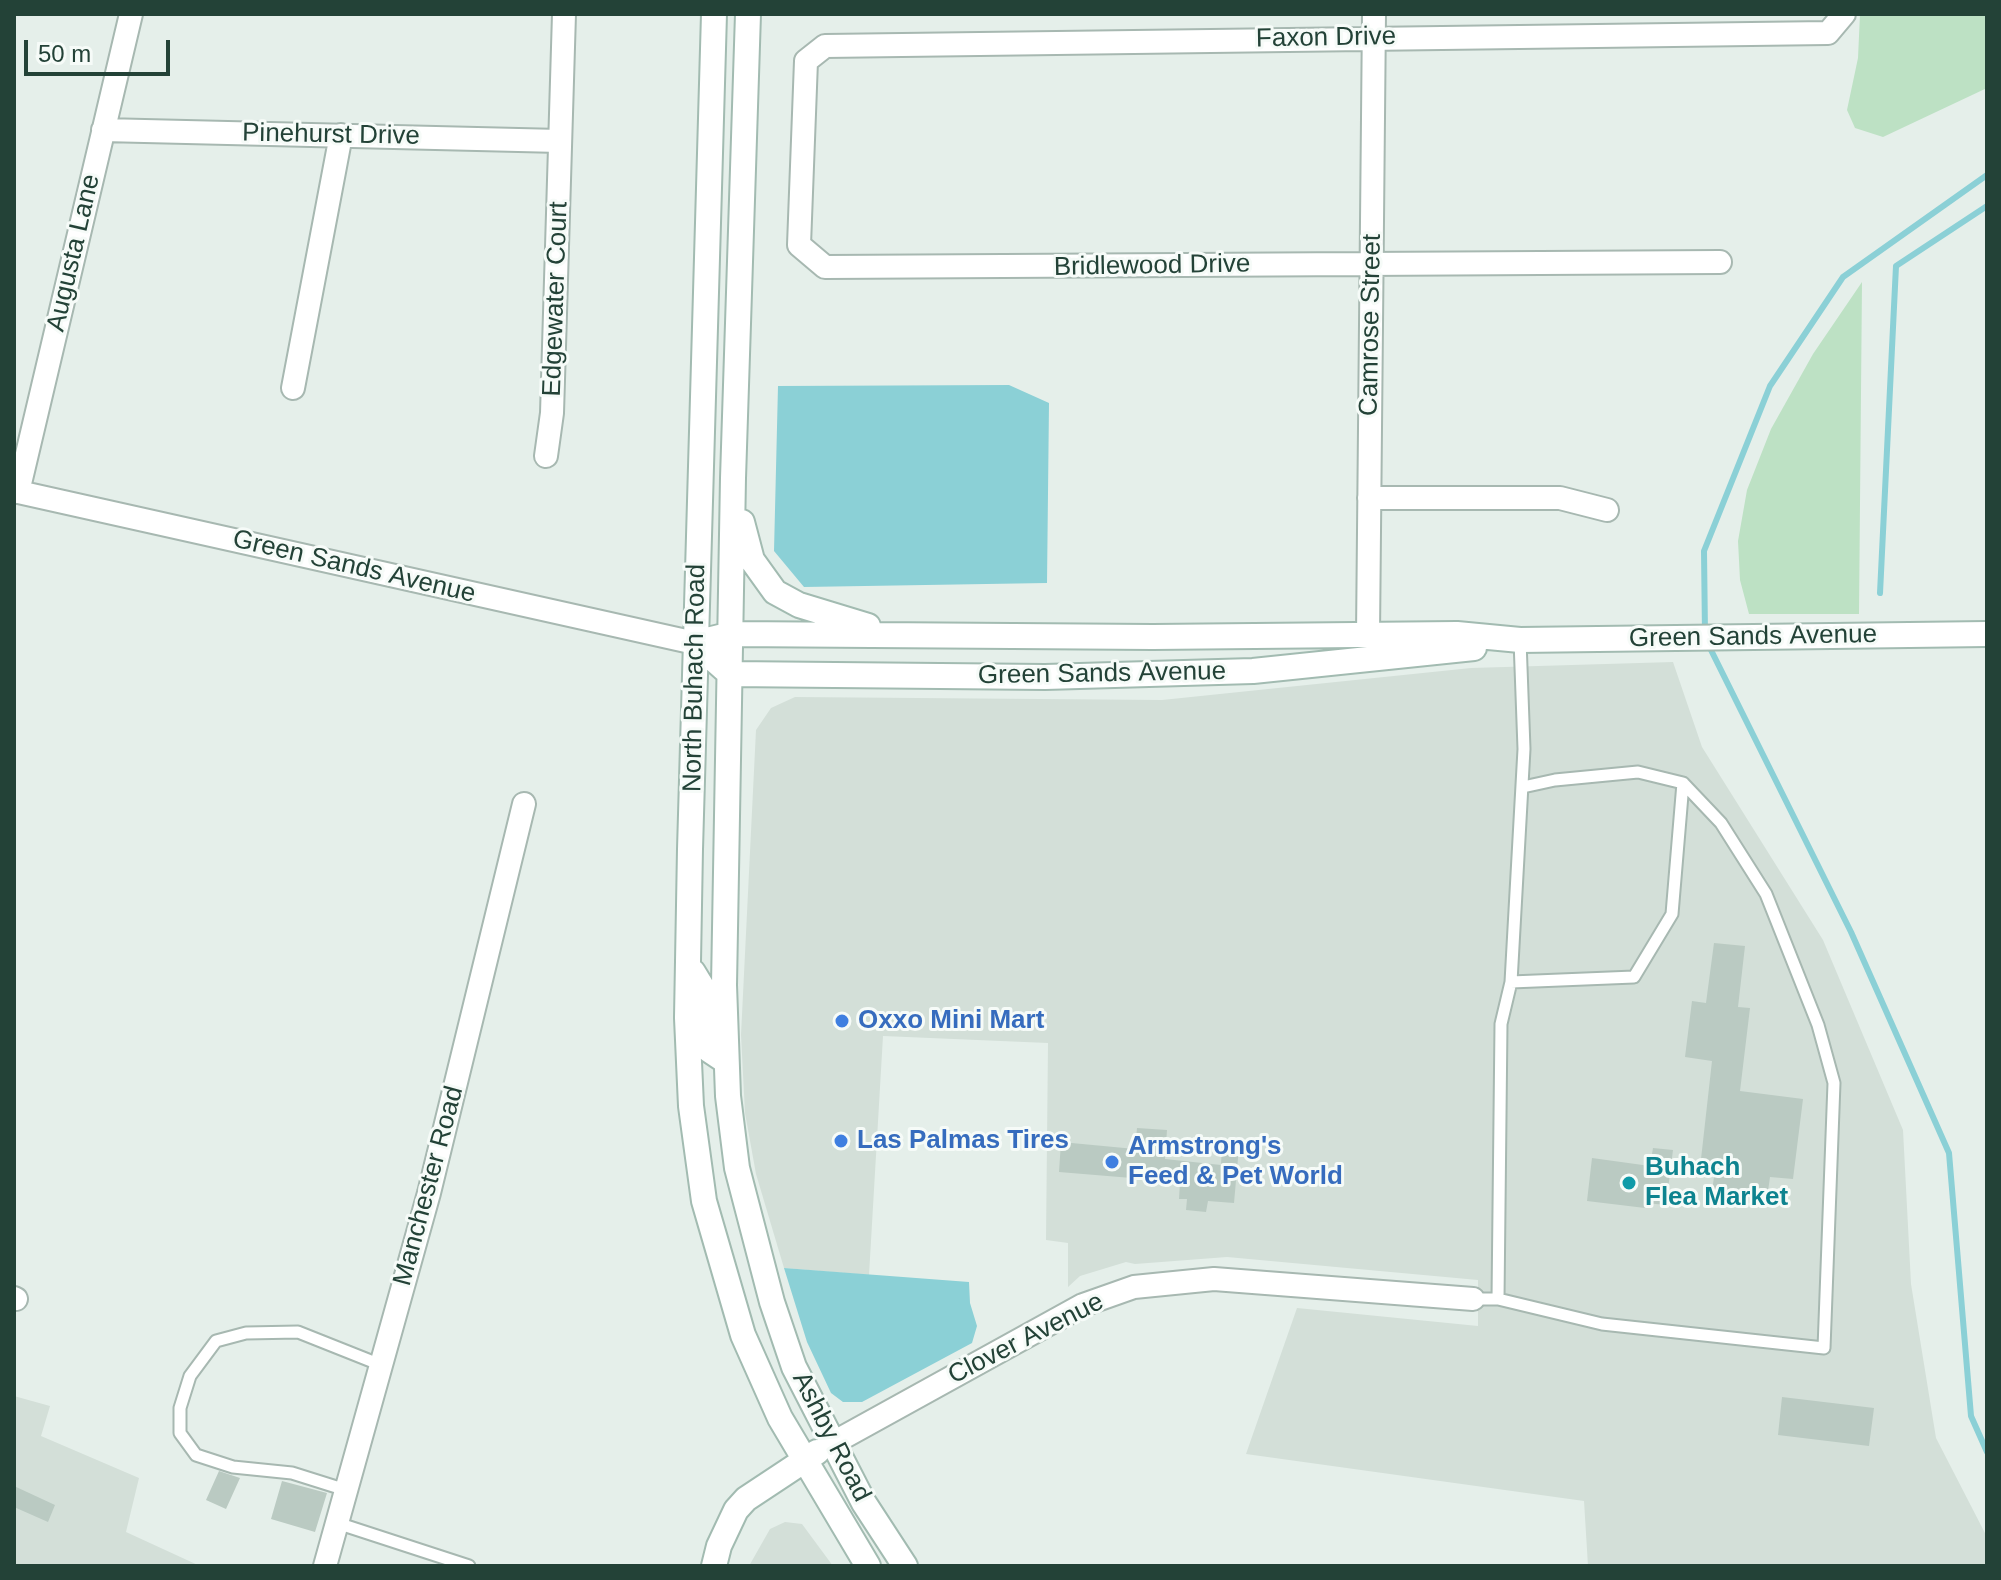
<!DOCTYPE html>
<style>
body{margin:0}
#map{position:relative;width:2001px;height:1580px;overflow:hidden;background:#e5efea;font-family:Helvetica,sans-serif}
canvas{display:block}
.frame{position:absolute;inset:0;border:16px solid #234237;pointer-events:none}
.scale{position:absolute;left:24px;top:40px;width:146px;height:36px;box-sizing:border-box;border:4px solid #234237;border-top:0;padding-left:10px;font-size:24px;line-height:28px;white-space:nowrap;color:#234237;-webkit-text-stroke:6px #f6fbf8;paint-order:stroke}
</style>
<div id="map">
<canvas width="2001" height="1580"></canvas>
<div class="frame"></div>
<div class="scale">50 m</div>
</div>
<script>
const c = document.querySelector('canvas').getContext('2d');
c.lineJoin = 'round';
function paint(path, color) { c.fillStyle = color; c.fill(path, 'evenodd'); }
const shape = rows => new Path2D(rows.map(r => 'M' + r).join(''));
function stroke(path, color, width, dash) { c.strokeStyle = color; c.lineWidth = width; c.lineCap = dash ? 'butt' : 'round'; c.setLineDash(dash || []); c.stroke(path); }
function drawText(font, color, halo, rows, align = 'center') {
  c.font = font + ' Helvetica,sans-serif'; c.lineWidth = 6; c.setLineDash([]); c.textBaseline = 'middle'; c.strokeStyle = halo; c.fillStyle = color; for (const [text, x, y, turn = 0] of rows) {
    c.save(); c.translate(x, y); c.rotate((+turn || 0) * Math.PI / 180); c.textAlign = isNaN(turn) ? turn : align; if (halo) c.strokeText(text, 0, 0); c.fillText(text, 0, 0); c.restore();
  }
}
const built = shape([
 [1673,662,1702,747,1823,940,1903,1130,1911,1284,1936,1438,1987,1537,1987,1566,1588,1566,1584,1501,1246,1454,1297,1308,1478,1326,1478,1280,1227,1257,1135,1264,1126,1262,1080,1276,1068,1287,1068,1243,1046,1240,1048,1043,883,1036,869,1275,784,1268,756,1174,745,1113,741,1035,756,730,771,708,795,697,1162,700,1471,668],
 [14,1396,50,1406,41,1436,139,1478,126,1532,200,1566,14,1566],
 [785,1522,802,1524,833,1566,749,1566,770,1529]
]);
const green = shape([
 [1860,14,1987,14,1987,88,1883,137,1855,128,1847,110,1858,58],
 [1862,282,1859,614,1749,614,1740,580,1738,541,1747,490,1771,429,1813,354]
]);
const water = shape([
 [1009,385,1049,403,1047,583,804,587,774,551,778,386],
 [784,1268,969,1282,970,1303,977,1326,972,1343,862,1402,843,1402,831,1393,807,1342]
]);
const stream = shape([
 [1880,593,1896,266,1987,206],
 [1705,634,1704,551,1770,386,1843,277,1987,175],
 [1708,644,1851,932,1949,1153,1971,1416,1987,1452]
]);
const building = shape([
 [1714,943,1745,946,1738,1007,1750,1008,1740,1091,1803,1099,1793,1179,1770,1177,1766,1205,1711,1198,1715,1170,1700,1168,1712,1061,1685,1057,1692,1001,1706,1003],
 [1137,1128,1167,1130,1165,1159,1221,1165,1222,1145,1239,1147,1234,1203,1208,1201,1206,1212,1186,1210,1187,1199,1179,1199,1180,1182,1059,1172,1061,1142,1135,1149],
 [1653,1148,1673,1150,1666,1205,1646,1203,1645,1208,1587,1201,1592,1158,1650,1166],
 [1782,1397,1874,1408,1869,1446,1778,1435],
 [219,1471,240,1478,226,1509,206,1500],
 [282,1481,327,1493,315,1532,271,1519],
 [14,1486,55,1505,48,1522,14,1507]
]);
const lane = shape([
 [1520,640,1524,749,1511,982,1634,977,1672,914,1683,783,1638,772,1555,780,1523,787],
 [1473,1299,1498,1299,1501,1024,1511,982],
 [1498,1299,1602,1324,1824,1348,1834,1083,1818,1025,1766,894,1721,823,1683,783],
 [346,1490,292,1473,233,1467,196,1455,180,1433,180,1408,190,1376,216,1341,246,1333,298,1332,381,1365],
 [337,1523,469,1566]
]);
const street = shape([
 [103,130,560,141],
 [1720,262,825,267,799,245,806,61,825,46,1828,33,1844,14],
 [293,388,341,135],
 [546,456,552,413,564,14],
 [14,491,695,643],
 [18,492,131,14],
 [1369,498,1560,498,1607,510],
 [1368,635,1374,14],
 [14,1298,16,1299],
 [833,1443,1083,1305,1134,1287,1214,1279,1473,1299],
 [325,1566,429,1193,524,804]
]);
const secondary = shape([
 [714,14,690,849,687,1018,691,1106,704,1201,743,1335,780,1418,868,1566],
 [748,14,733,478,724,985,728,1096,737,1168,772,1302,794,1367,864,1503,905,1566],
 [742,522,752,560,775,592,799,605,868,626],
 [695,643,732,634,1153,637,1457,634,1520,640,1987,634],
 [695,643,730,674,1045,677,1253,671,1474,648],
 [693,972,704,990,709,1050,724,1060],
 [714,1566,719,1546,736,1510,746,1499,817,1452]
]);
const markers = [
 [842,1021,8,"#3f7fe0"],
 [841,1141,8,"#3f7fe0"],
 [1112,1162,8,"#3f7fe0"],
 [1629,1183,8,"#0f9aa8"]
];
const streetNames = [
 ["Faxon Drive",1326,38,-1],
 ["Pinehurst Drive",331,135,1],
 ["Augusta Lane",74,253,-77],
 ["Bridlewood Drive",1152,266,-1],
 ["Edgewater Court",556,299,-88],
 ["Camrose Street",1371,325,-89],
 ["Green Sands Avenue",354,567,13],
 ["Green Sands Avenue",1753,637,-1],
 ["Green Sands Avenue",1102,674,-1],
 ["North Buhach Road",695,678,-89],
 ["Manchester Road",429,1186,-75],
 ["Clover Avenue",1026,1339,-27],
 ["Ashby Road",831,1437,63]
];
const shopNames = [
 ["Oxxo Mini Mart",858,1021],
 ["Las Palmas Tires",857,1141],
 ["Armstrong's",1128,1147],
 ["Feed & Pet World",1128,1177]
];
const cultureNames = [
 ["Buhach",1645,1168],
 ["Flea Market",1645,1198]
];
paint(built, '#d3dfd8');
paint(green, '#bde1c4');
paint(water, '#8bd0d6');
stroke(stream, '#8bd0d6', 6);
paint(building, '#bacac2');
stroke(lane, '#a7b8b1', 15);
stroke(street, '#a7b8b1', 26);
stroke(secondary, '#a2bbb1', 28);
stroke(lane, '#fff', 11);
stroke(street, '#fff', 22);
stroke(secondary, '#fff', 24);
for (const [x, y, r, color] of markers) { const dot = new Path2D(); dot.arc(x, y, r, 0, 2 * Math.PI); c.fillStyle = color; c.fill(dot); stroke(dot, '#f6fbf8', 3); }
drawText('26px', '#234237', '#f6fbf8', streetNames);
drawText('bold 26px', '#366cbe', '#f6fbf8', shopNames, 'left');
drawText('bold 26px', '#0d838f', '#f6fbf8', cultureNames, 'left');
</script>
